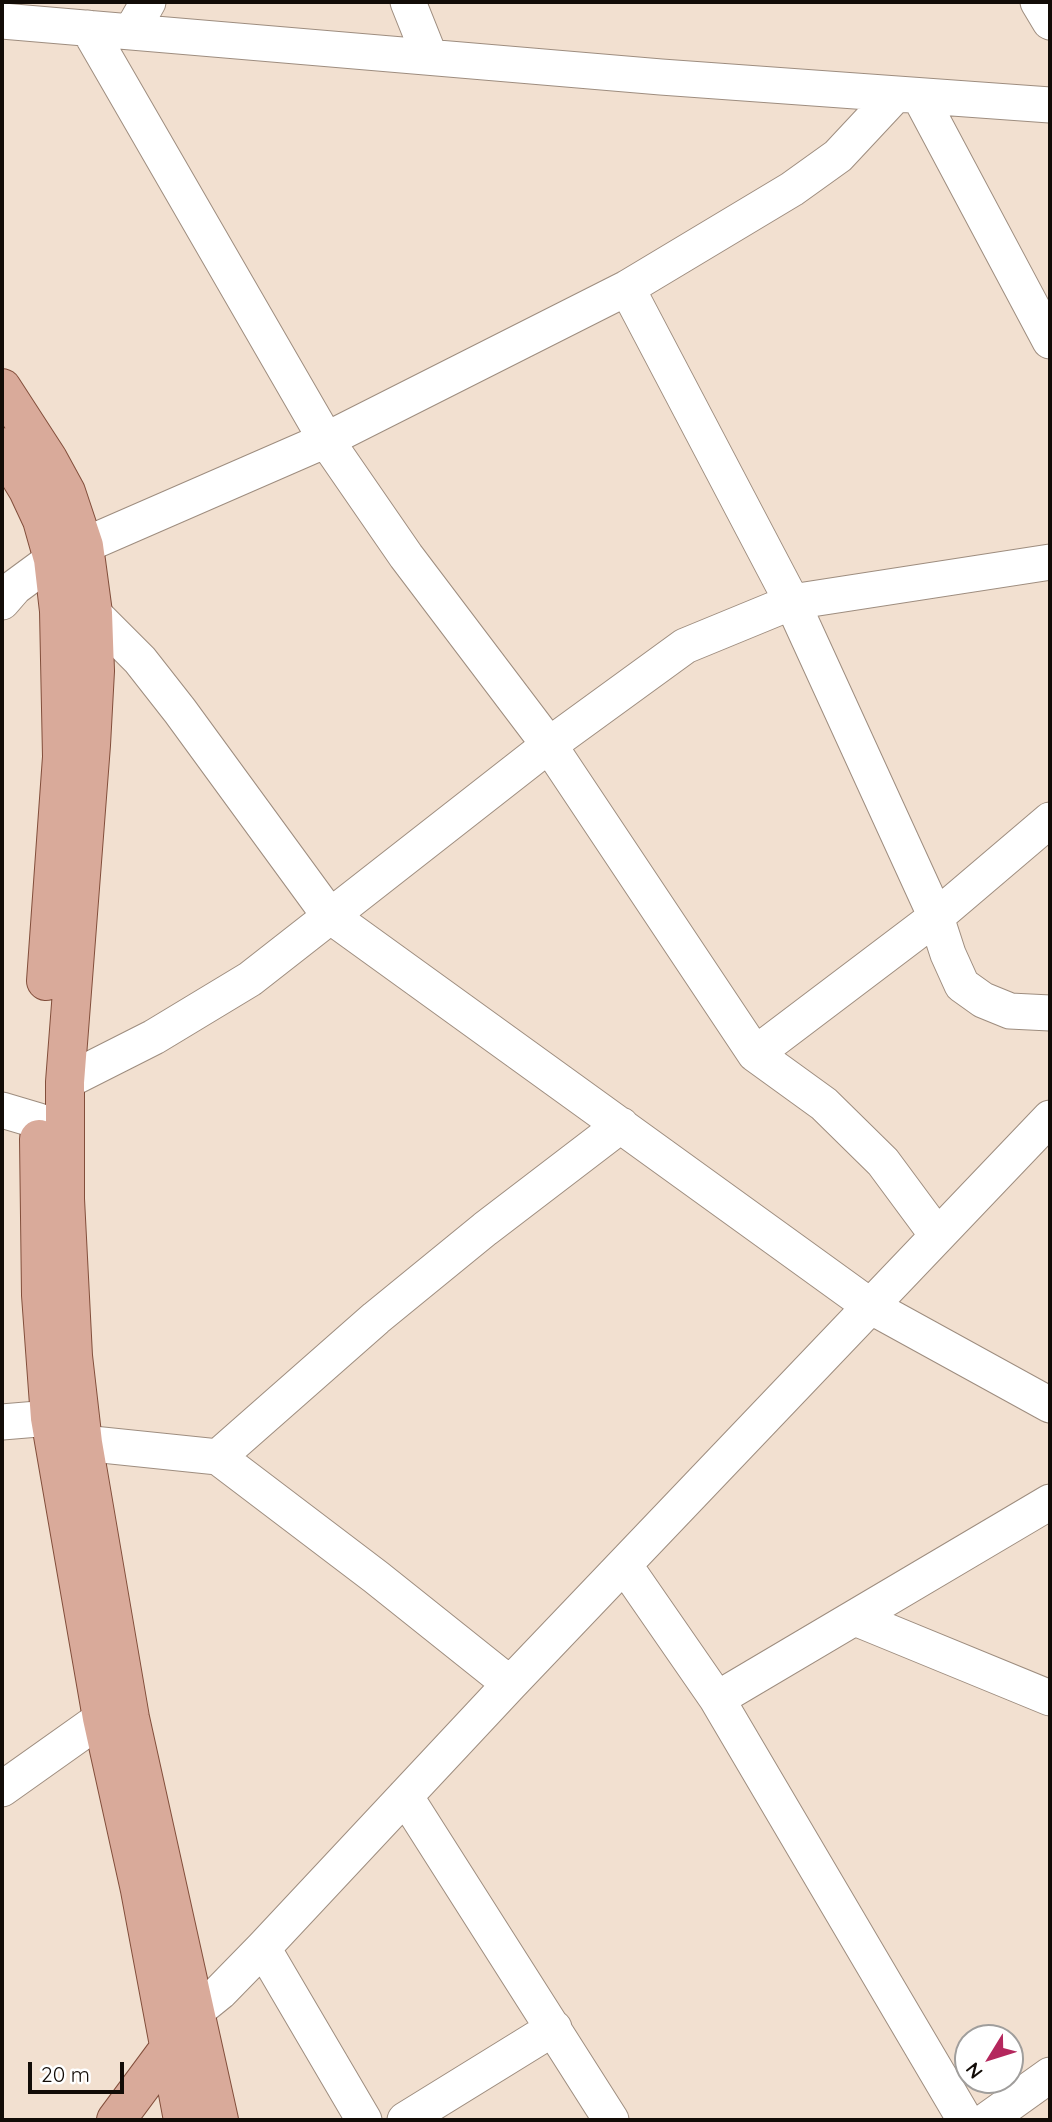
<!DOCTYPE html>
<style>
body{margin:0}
#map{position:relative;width:1052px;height:2122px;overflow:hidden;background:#f2e0d0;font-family:Quicksand,sans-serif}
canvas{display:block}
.frame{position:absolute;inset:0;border:4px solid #120c07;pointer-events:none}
.north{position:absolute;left:954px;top:2024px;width:70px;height:70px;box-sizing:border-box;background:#fff;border:2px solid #a09e9c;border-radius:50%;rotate:232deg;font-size:19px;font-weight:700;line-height:28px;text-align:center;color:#120c07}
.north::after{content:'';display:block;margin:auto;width:24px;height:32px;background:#b4275d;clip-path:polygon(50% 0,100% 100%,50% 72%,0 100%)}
.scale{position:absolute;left:28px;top:2062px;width:96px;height:32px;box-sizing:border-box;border:4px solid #120c07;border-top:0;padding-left:9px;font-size:21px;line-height:24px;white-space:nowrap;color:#120c07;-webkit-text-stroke:5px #fff;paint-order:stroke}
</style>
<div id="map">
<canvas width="1052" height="2122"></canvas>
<div class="frame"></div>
<div class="north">N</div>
<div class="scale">20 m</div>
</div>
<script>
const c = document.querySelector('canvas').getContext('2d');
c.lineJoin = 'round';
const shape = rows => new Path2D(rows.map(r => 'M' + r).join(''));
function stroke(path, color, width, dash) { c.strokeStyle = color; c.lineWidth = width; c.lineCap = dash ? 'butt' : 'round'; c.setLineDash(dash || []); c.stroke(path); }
const minor = shape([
 [408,2,430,57],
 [1038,2,1050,22],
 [2,21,661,77,1050,105],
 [88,28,326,440,406,556,549,745,755,1054,824,1104,883,1162,937,1235],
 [131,32,148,2],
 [920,97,1050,341],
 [627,288,792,602,936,917,948,954,962,985,983,1000,1010,1011,1050,1013],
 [2,602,15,587,53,559,326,440,627,288,792,189,838,156,895,95],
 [73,612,93,613,140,660,180,711,329,915,870,1306,1050,1405],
 [755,1054,936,917,1050,820],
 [65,1082,154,1037,250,979,549,745,685,646,792,602,1050,562],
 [2,1110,39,1121],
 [2,1422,50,1418],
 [83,1443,218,1457,376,1577,510,1684],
 [218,1457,376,1318,485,1229,621,1125],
 [625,1566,717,1699,965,2120],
 [855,1618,1050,1698],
 [717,1699,1050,1502],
 [2,1789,102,1718],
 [405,1796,611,2120],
 [263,1948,364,2120],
 [194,2013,220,1992,263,1948,510,1684,1050,1118],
 [405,2120,554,2028],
 [987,2120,1050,2075]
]);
const major = shape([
 [2,388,48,459,66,492,84,546,93,613,95,671,91,745,65,1082,65,1199,73,1356,83,1443,130,1718,219,2120],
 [2,447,28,490,42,520,53,559,59,611,62,757,46,981],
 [39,1139,41,1295,50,1418,102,1718,140,1890,183,2120],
 [116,2120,179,2035]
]);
stroke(minor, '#9e8d7f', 37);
stroke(major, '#824e3b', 40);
stroke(minor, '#fff', 35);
stroke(major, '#d9aa9a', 38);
</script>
